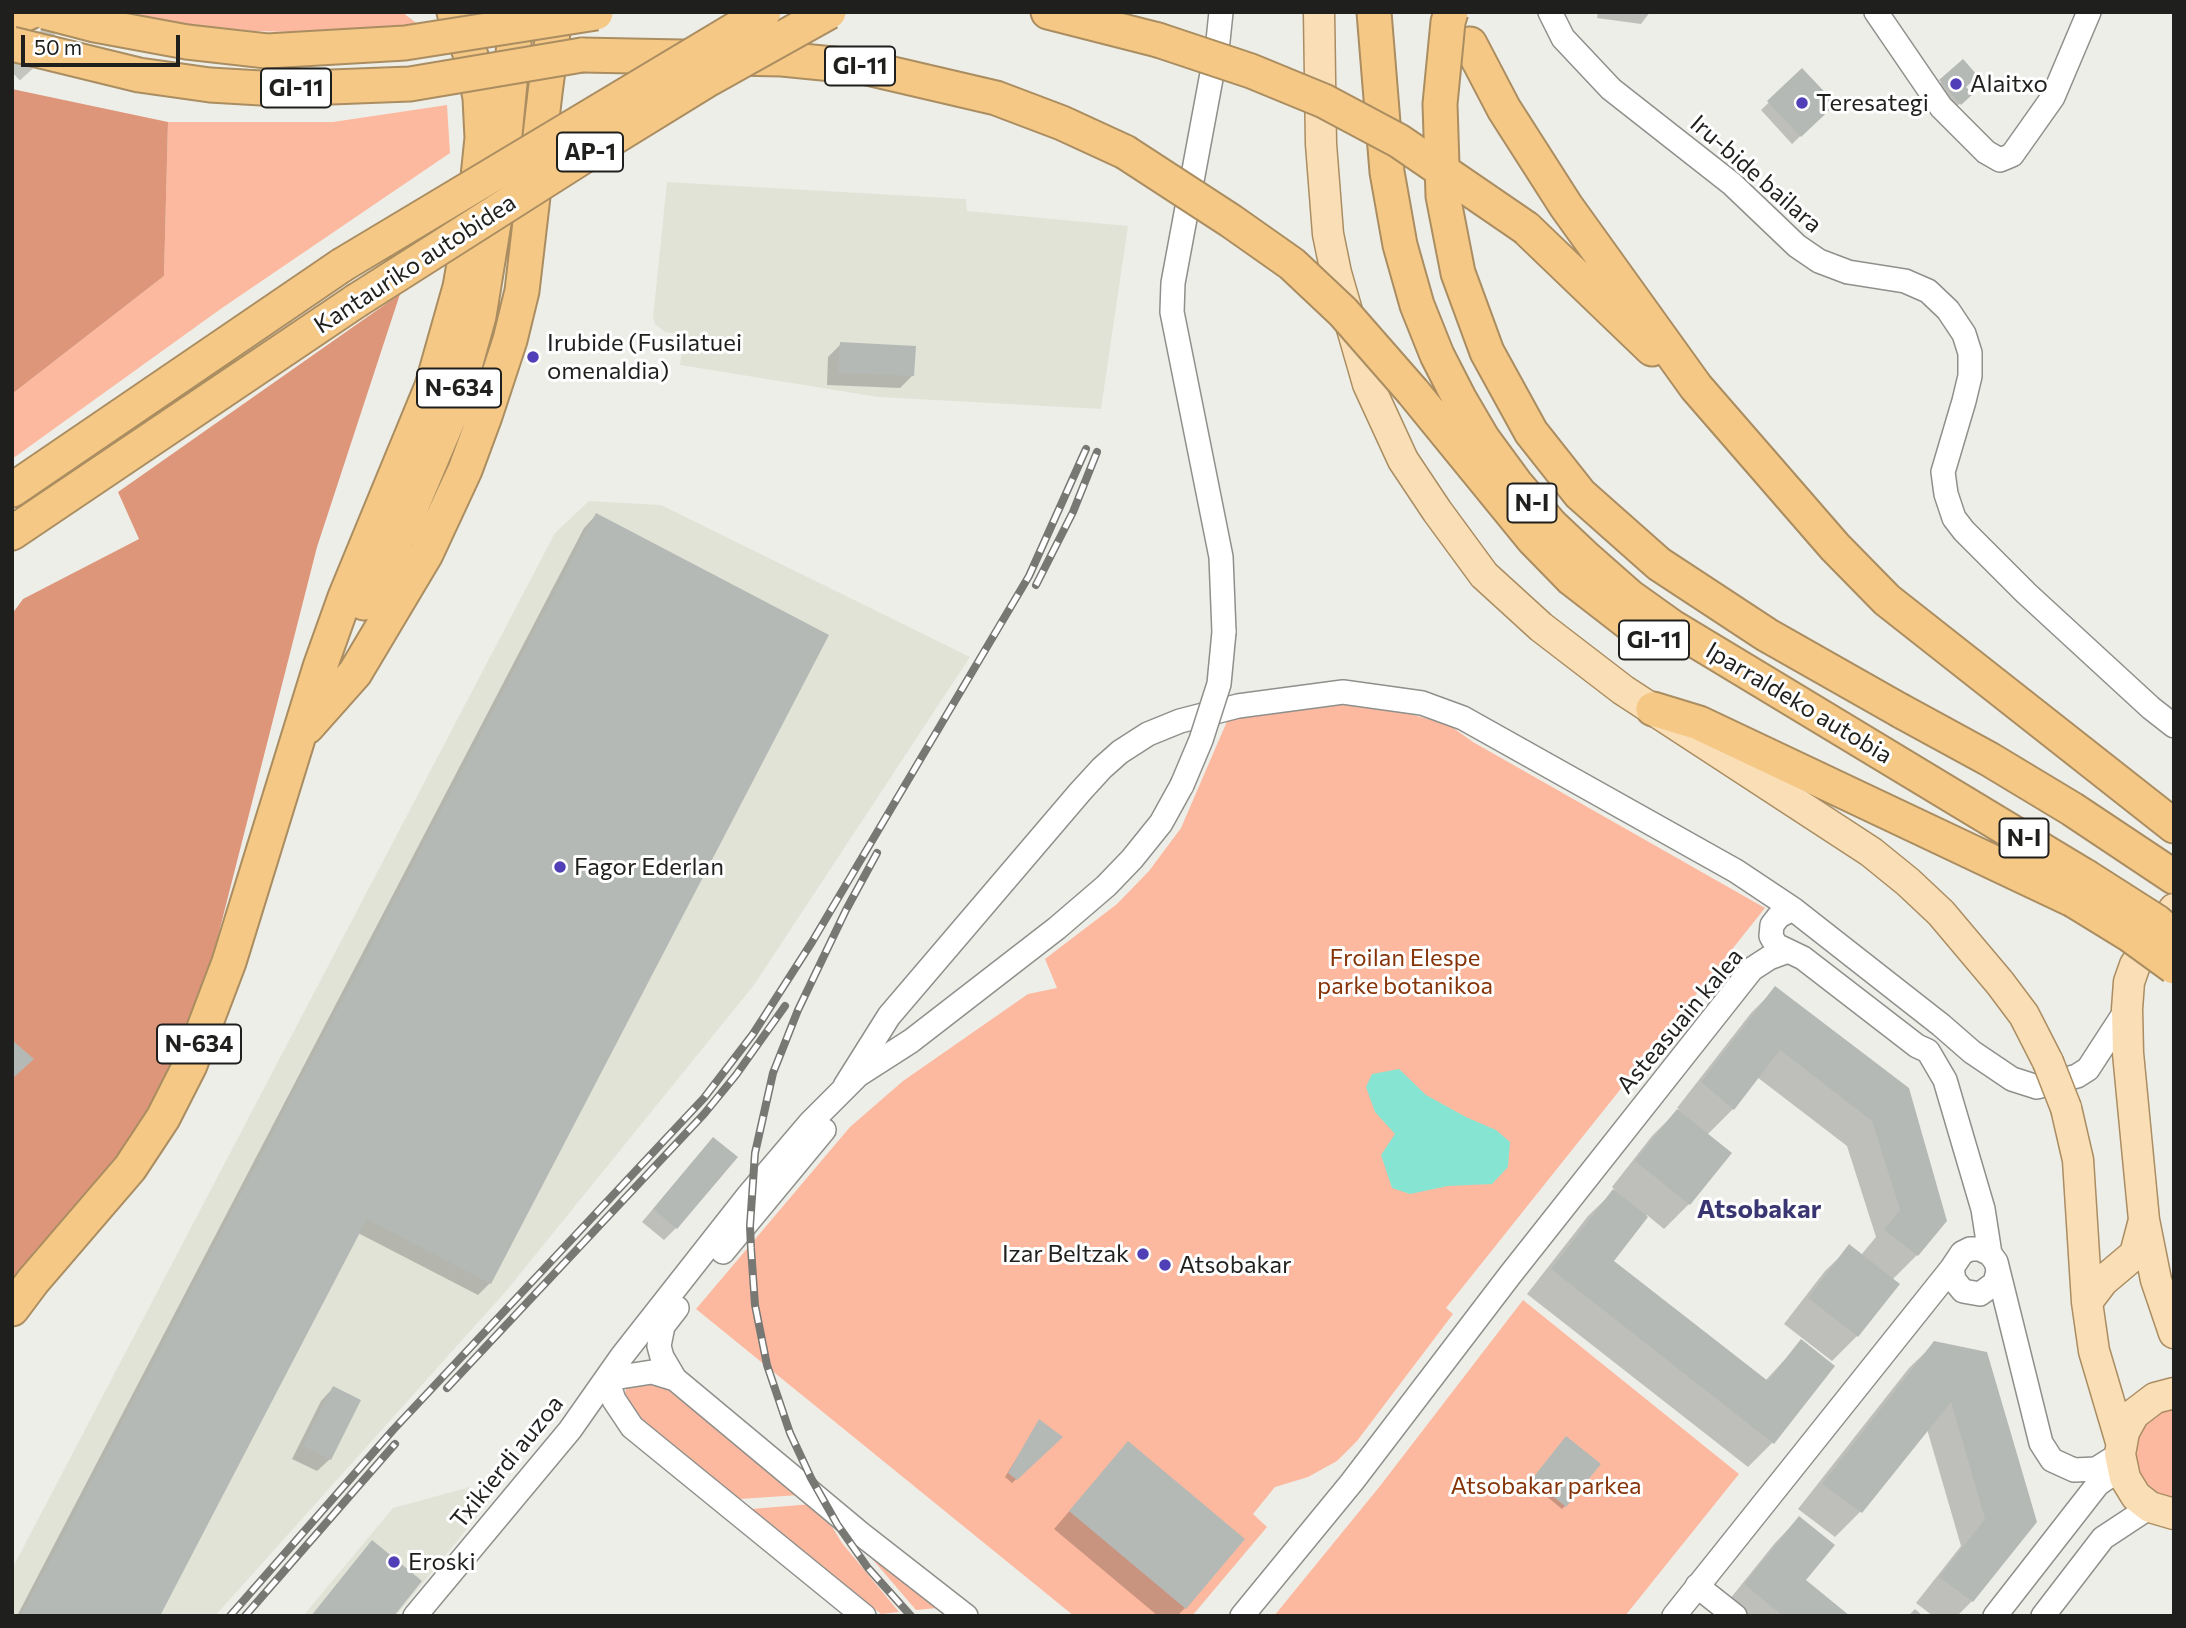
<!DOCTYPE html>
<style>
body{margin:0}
#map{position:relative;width:2186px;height:1628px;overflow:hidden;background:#eeeee9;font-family:Commissioner,sans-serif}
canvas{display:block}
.frame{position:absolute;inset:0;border:14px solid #1f1f1d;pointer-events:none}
.scale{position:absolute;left:21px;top:35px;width:159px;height:32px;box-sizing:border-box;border:4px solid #1f1f1d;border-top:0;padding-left:9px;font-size:21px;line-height:24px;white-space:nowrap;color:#1f1f1d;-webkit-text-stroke:5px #fff;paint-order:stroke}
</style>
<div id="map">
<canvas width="2186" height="1628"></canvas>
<div class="frame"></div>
<div class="scale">50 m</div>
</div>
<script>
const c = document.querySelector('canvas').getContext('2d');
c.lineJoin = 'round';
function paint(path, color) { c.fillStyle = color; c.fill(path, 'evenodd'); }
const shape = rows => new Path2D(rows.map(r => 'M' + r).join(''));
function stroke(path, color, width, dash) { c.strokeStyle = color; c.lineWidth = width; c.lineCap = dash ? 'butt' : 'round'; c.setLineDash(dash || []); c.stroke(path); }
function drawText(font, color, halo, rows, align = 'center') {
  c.font = font + ' Commissioner,sans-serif'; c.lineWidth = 6; c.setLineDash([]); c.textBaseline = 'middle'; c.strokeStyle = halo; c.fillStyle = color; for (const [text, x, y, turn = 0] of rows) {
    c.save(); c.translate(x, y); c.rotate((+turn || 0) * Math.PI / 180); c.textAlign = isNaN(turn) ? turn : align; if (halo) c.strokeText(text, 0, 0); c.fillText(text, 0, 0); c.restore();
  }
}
const built = shape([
 [667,182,966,199,967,211,1128,226,1101,409,878,397,680,365,684,335,665,332,655,324,653,318],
 [589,501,661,505,970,657,754,985,507,1290,215,1616,12,1616,12,1569,555,533],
 [470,1487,489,1502,396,1616,303,1616,393,1508]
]);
const green = shape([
 [132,12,402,12,419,25,367,34,254,31,154,21],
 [447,105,450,153,222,308,12,459,12,394,164,276,168,122,333,122],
 [1336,704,1389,708,1449,725,1473,742,1765,908,1446,1308,1453,1314,1357,1441,1337,1461,1308,1477,1275,1487,1253,1514,1267,1527,1192,1616,1074,1616,696,1309,850,1127,903,1081,1028,994,1057,988,1045,959,1117,904,1149,871,1181,828,1228,719,1307,705],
 [1523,1300,1739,1474,1625,1616,1274,1616,1380,1486],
 [650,1382,662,1385,799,1495,740,1499,633,1414,625,1394,626,1388],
 [2174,1407,2174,1498,2161,1495,2144,1481,2134,1456,2136,1441,2143,1426,2157,1413],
 [812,1504,825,1515,842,1543,899,1612,881,1614,751,1509],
 [862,1547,872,1555,937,1608,916,1610]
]);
const forest = shape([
 [12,89,168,122,164,276,12,394],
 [400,294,317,547,202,999,160,1098,114,1163,12,1281,12,614,23,599,139,539,118,492]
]);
const water = shape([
 [1399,1069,1426,1095,1466,1117,1496,1130,1510,1142,1508,1167,1492,1184,1448,1186,1410,1194,1392,1188,1381,1155,1395,1134,1375,1112,1366,1087,1372,1074]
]);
const shadow = shape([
 [1598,12,1650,12,1641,24,1597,18],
 [1963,62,1964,87,1970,94,1952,111,1933,90],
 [1802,71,1834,104,1792,144,1761,110],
 [841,344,912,376,900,388,827,385,828,357],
 [596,515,490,1283,478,1295,358,1233,158,1616,17,1616,584,528],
 [1776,988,1945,1220,1917,1255,1892,1280,1898,1284,1857,1336,1832,1361,1784,1324,1825,1271,1850,1247,1861,1255,1876,1237,1847,1146,1757,1077,1733,1109,1707,1135,1689,1204,1664,1229,1647,1215,1612,1261,1765,1381,1801,1342,1773,1442,1748,1467,1527,1294,1588,1216,1615,1190,1612,1187,1652,1136,1679,1109,1677,1108,1751,1013],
 [701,1152,676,1228,664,1240,642,1222],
 [1935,1343,2035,1522,1972,1601,1957,1616,1933,1616,1916,1603,1961,1546,1927,1429,1860,1512,1835,1537,1798,1509,1909,1368],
 [333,1388,330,1459,317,1471,292,1459,321,1401],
 [1039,1422,1060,1438,1012,1483,1005,1477],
 [1563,1442,1565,1506,1562,1509,1530,1483],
 [1128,1443,1185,1608,1177,1616,1158,1616,1054,1529],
 [1799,1518,1804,1581,1847,1616,1728,1616,1721,1610,1775,1543],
 [1915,1609,1923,1616,1908,1616]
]);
const building = shape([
 [1963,59,1978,76,1966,87,1973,94,1961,105,1939,80],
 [1802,68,1836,104,1801,137,1767,101],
 [840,342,916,346,914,376,838,373],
 [596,513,829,635,587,1100,491,1284,367,1219,160,1616,21,1616],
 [1775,986,1909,1088,1947,1221,1918,1256,1884,1230,1900,1210,1872,1121,1780,1050,1734,1110,1701,1082],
 [12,1040,34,1059,12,1079],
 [1677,1109,1732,1153,1690,1205,1635,1161],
 [713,1137,738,1157,677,1229,653,1209],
 [1613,1189,1648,1217,1614,1261,1768,1381,1801,1339,1835,1366,1774,1444,1551,1269],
 [1849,1244,1900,1284,1858,1337,1808,1298],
 [1934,1341,1987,1352,2037,1522,1973,1602,1939,1577,1985,1519,1951,1402,1862,1513,1822,1484],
 [333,1386,361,1400,331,1460,303,1446],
 [1039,1419,1063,1437,1017,1480,1008,1473],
 [1566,1436,1601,1464,1566,1507,1532,1479],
 [1128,1441,1245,1539,1186,1609,1069,1511],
 [1799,1516,1835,1545,1806,1580,1850,1616,1783,1616,1744,1584],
 [372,1540,422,1581,394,1616,311,1616]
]);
const minorTunnel = shape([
 [12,72,77,13]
]);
const minor = shape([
 [1221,12,1218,41,1173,283,1172,312,1221,557,1224,632],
 [1550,12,1563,38,1611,89,1732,184,1797,246,1819,261,1848,272,1905,281,1928,291,1948,310,1964,334,1970,353,1970,376,1964,401,1943,472,1946,494,1954,518,1964,531,2026,593,2151,708,2174,726],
 [1876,12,1941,107,1986,152,2000,160,2012,155,2053,97,2089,12],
 [1793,909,1779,916,1772,925,1771,936,1776,945,1803,958,1917,1046,1928,1051,1945,1080,1983,1209,1990,1254,1996,1262,2041,1443,2052,1460,2074,1470,2096,1469,2120,1454],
 [845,1086,889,1016,1080,792,1102,768,1120,752,1148,734,1180,721,1238,706,1343,692,1422,703,1463,718,1736,871,1793,909,1941,1025,1972,1052,2012,1079,2037,1087,2077,1076,2088,1069,2127,1009],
 [723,1252,824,1130],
 [1990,1254,1980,1249,1970,1249,1962,1253,1952,1268,1954,1280,1963,1291,1980,1294,1995,1283,1998,1271],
 [677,1308,663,1326,659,1346,662,1357,675,1379,861,1534,966,1616],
 [607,1379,614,1400,632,1427,864,1616],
 [607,1379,652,1372,675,1379],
 [1697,1586,1735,1616],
 [415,1616,570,1430,622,1356,747,1197,810,1123,858,1075,911,1041,1057,928,1106,886,1132,859,1161,823,1182,785],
 [1242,1616,1352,1482,1510,1275,1752,969,1769,958,1788,951],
 [1674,1616,1952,1268],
 [1995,1616,2098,1484,2121,1468],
 [2043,1616,2103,1538,2150,1507]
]);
const major = shape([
 [1319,12,1321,144,1328,234,1336,273,1368,384,1403,460,1437,511,1484,575,1541,627,1623,690,1871,852,1908,882,1941,913,2000,983,2024,1015,2048,1062],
 [2174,909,2135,965,2129,982,2127,1009,2128,1053,2144,1220,2156,1280,2174,1333],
 [2066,1108,2078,1160,2087,1302,2094,1351,2121,1442],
 [2087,1302,2103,1281,2135,1254,2144,1220],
 [2174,1393,2155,1398,2134,1414,2124,1432,2120,1454,2125,1478,2136,1496,2150,1507,2174,1514]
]);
const highway = shape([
 [1048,12,1158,40],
 [1374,12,1387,172,1400,245,1417,305,1437,355,1459,398,1483,439,1516,484,1551,525,1587,559,1629,596,1671,626,2085,876],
 [12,20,30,12],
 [1470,44,1504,109,1566,206,1696,387,1835,547,1887,600,2174,826],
 [582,55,782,59,863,67,996,98,1062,123,1125,152],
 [1526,228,1652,349],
 [1413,392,1533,539,1572,579,1630,624],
 [12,490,342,265],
 [12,533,356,301],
 [364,603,405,522,454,406,479,316,500,186,517,12],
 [1653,709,1699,723,2073,900],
 [1901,711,1989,759,2072,809,2174,877],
 [307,727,355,673,426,554,465,470,485,416,510,340,522,291,545,93,553,32,559,12],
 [12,1309,33,1281,130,1168,163,1118,190,1065,229,962,320,667,345,597,432,386,460,287,476,196,482,138,480,98,473,61,454,12]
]);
const rail = shape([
 [1036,585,1073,512,1097,452],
 [877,853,846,910,798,1010,773,1073,755,1153,750,1226,751,1248,755,1305,767,1365,790,1433,811,1478,837,1524,868,1568,911,1616],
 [447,1388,704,1114,736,1075,785,1006],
 [230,1616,393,1430,704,1098,753,1034,812,942,1029,576,1086,449],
 [245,1616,395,1444]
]);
const minorBridge = shape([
 [1182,785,1201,740,1219,684,1224,632]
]);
const majorBridge = shape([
 [2048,1062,2066,1108]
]);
const highwayBridge = shape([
 [45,12,95,25,187,42,267,51,405,43,596,13],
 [1451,12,1448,22,1440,104,1443,196,1458,273,1487,352,1531,432,1580,494,1659,564,1767,635,1901,711],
 [1158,40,1251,71,1324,101,1399,141,1526,228],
 [12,44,139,75,210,85,278,89,410,84,582,55],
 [1125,152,1231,221,1292,264,1343,312,1413,392],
 [342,265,764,12],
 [356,301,584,156,709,79,829,12],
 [2085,876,2157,922,2174,937],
 [2073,900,2130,935,2174,967]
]);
const markers = [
 [1956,84,7,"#503fb7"],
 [1802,103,7,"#503fb7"],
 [533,357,7,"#503fb7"],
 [560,867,7,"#503fb7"],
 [1143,1254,7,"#503fb7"],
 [1165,1265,7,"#503fb7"],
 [394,1562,7,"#503fb7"]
];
const shields = [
 [860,66,70],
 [296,88,70],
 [590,152,66],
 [459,388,84],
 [1532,503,49],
 [1654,640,70],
 [2024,838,49],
 [199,1044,84]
];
const shieldNames = [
 ["GI-11",860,66],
 ["GI-11",296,88],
 ["AP-1",590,152],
 ["N-634",459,388],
 ["N-I",1532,503],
 ["GI-11",1654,640],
 ["N-I",2024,838],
 ["N-634",199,1044]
];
const poiNames = [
 ["Alaitxo",1970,84],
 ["Teresategi",1816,103],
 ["Irubide (Fusilatuei",547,343],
 ["omenaldia)",547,371],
 ["Fagor Ederlan",574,867],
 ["Izar Beltzak",1129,1254,"right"],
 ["Atsobakar",1179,1265],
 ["Eroski",408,1562]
];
const streetNames = [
 ["Iru-bide bailara",1756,174,41],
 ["Kantauriko autobidea",415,264,-33],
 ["Iparraldeko autobia",1799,703,31],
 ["Asteasuain kalea",1680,1021,-50],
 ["Txikierdi auzoa",507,1462,-51]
];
const parkNames = [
 ["Froilan Elespe",1405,958],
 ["parke botanikoa",1405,986],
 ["Atsobakar parkea",1546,1486]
];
const neighbourhoodNames = [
 ["Atsobakar",1759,1209]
];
paint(built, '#e2e3d7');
paint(green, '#fcb99f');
paint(forest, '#dd967a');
paint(water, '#86e4d2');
paint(shadow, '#0003');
paint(building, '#b5b9b5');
stroke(minorTunnel, '#c5c5c0', 23, [23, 11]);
stroke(minor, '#8f8f8b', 26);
stroke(major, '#aa8d61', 33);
stroke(highway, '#aa8d61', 37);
stroke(minor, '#fff', 23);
stroke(major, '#f9deb6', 30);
stroke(highway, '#f5c885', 33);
stroke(rail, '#777774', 8);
stroke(rail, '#fff', 5, [16]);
stroke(minorBridge, '#8f8f8b', 26, []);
stroke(majorBridge, '#aa8d61', 33, []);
stroke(highwayBridge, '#aa8d61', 37, []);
stroke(minorBridge, '#fff', 23);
stroke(majorBridge, '#f9deb6', 30);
stroke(highwayBridge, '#f5c885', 33);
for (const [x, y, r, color] of markers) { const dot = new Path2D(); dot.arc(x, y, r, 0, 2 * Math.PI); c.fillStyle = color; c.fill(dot); stroke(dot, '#fff', 2.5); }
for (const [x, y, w] of shields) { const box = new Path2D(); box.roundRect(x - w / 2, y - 19.5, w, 39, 5); c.fillStyle = '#fff'; c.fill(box); stroke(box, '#1f1f1d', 2); }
drawText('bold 23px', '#1f1f1d', null, shieldNames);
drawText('24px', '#1f1f1d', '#fff', poiNames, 'left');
drawText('24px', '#1f1f1d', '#fff', streetNames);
drawText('24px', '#863308', '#fff', parkNames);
drawText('bold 26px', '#3a3672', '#fff', neighbourhoodNames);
</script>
